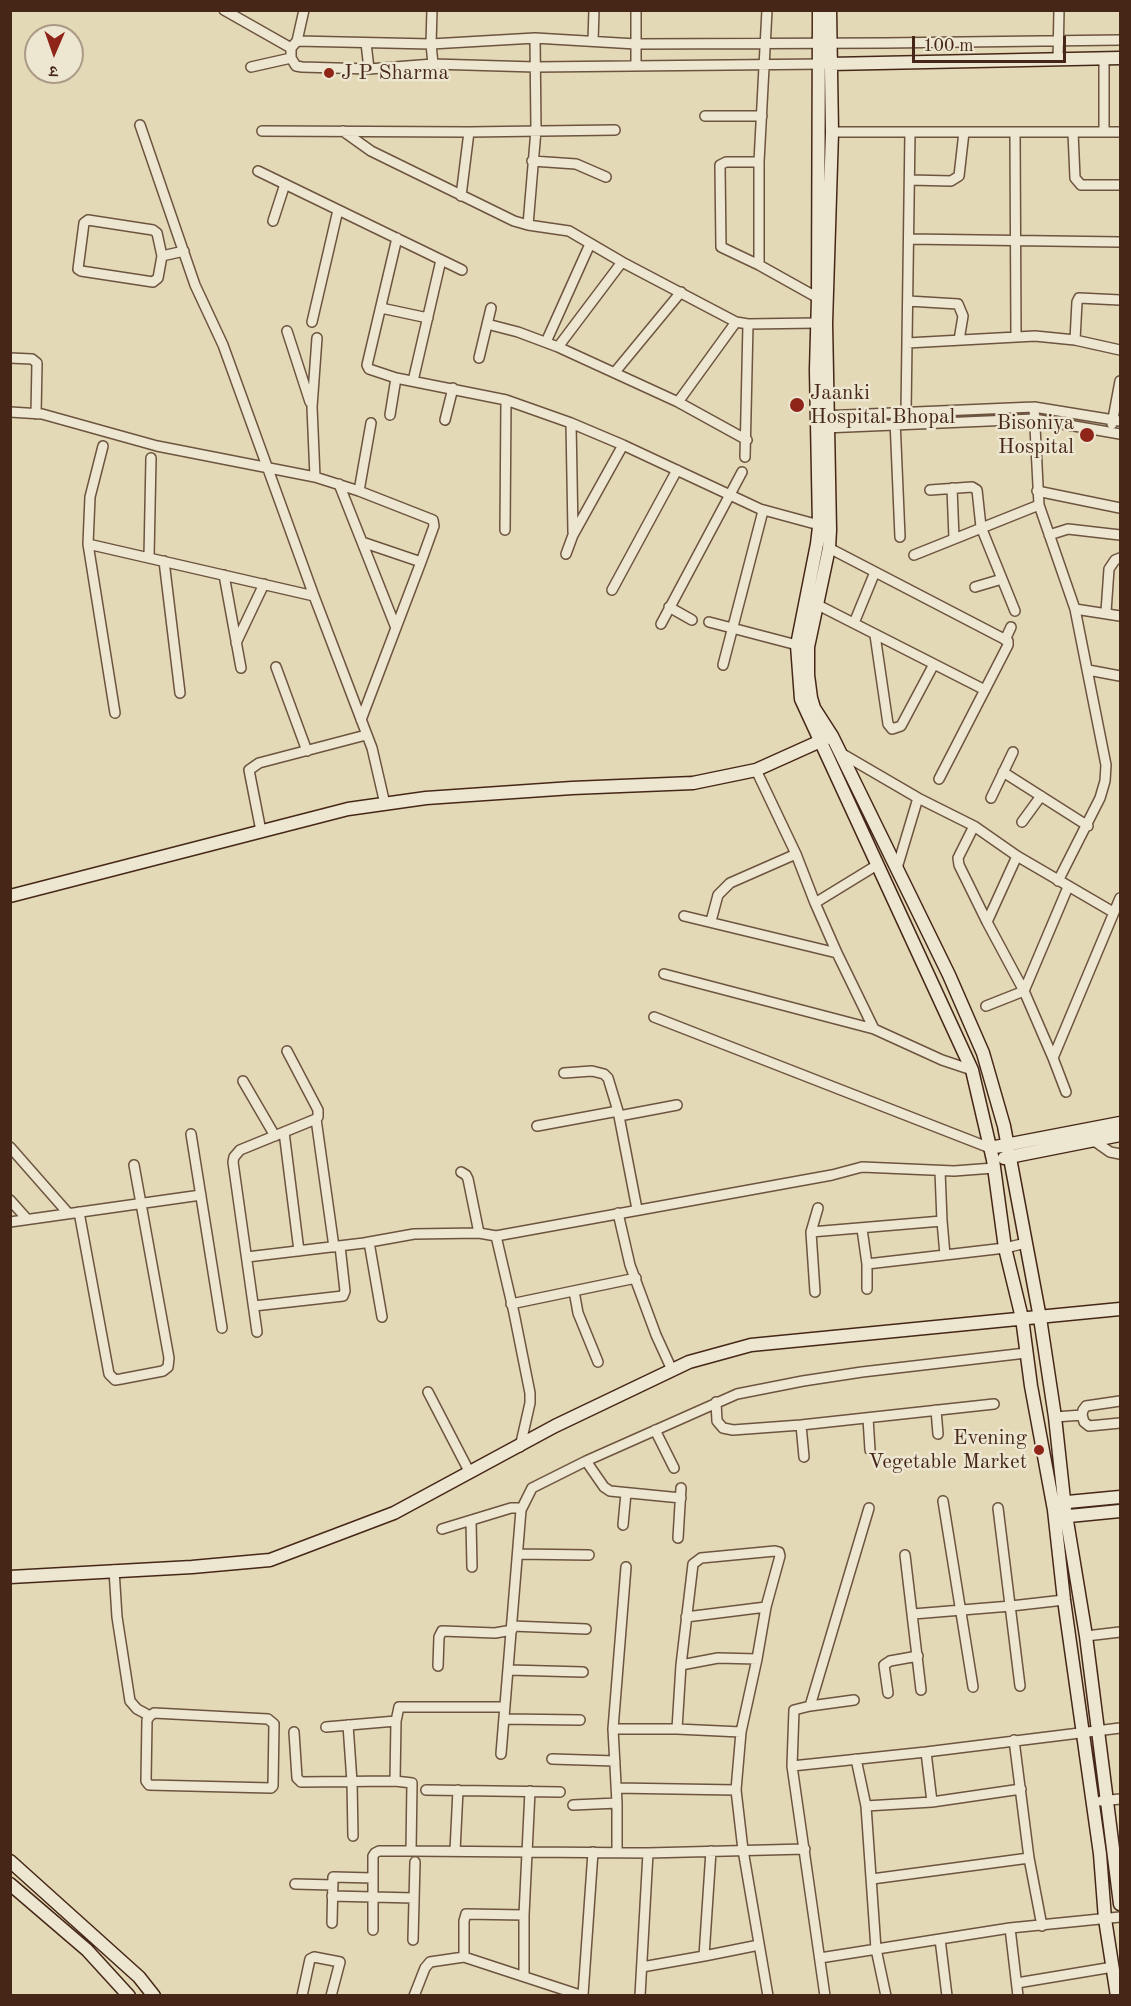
<!DOCTYPE html>
<meta charset="utf-8">
<style>
body{margin:0}
#map{position:relative;width:1131px;height:2006px;overflow:hidden;background:#e3d9b6;font-family:"Old Standard TT","Noto Serif Devanagari",serif}
canvas{display:block}
.frame{position:absolute;inset:0;border:12px solid #462717;pointer-events:none}
.north{position:absolute;left:24px;top:24px;width:60px;height:60px;box-sizing:border-box;background:#ede6d0;border:2px solid #aa9a86;border-radius:50%;rotate:182deg;font-size:16px;font-weight:700;line-height:24px;text-align:center;color:#462717}
.north::after{content:'';display:block;margin:auto;width:21px;height:27px;background:#8f2418;clip-path:polygon(50% 0,100% 100%,50% 72%,0 100%)}
.scale{position:absolute;left:912px;top:36px;width:154px;height:27px;box-sizing:border-box;border:3px solid #462717;border-top:0;padding-left:8px;font-size:18px;line-height:21px;white-space:nowrap;color:#462717;-webkit-text-stroke:4px #ede6d0;paint-order:stroke}
</style>
<div id="map">
<canvas width="1131" height="2006"></canvas>
<div class="frame"></div>
<div class="north">उ</div>
<div class="scale">100 m</div>
</div>
<script>
const c = document.querySelector('canvas').getContext('2d');
c.lineJoin = 'round';
const shape = rows => new Path2D(rows.map(r => 'M' + r).join(''));
function stroke(path, color, width, dash) { c.strokeStyle = color; c.lineWidth = width; c.lineCap = dash ? 'butt' : 'round'; c.setLineDash(dash || []); c.stroke(path); }
function drawText(font, color, halo, rows, align = 'center') {
  c.font = font + ' "Old Standard TT",serif'; c.lineWidth = 5; c.setLineDash([]); c.textBaseline = 'middle'; c.strokeStyle = halo; c.fillStyle = color; for (const [text, x, y, turn = 0] of rows) {
    c.save(); c.translate(x, y); c.rotate((+turn || 0) * Math.PI / 180); c.textAlign = isNaN(turn) ? turn : align; if (halo) c.strokeText(text, 0, 0); c.fillText(text, 0, 0); c.restore();
  }
}
const street = shape([
 [224,10,291,48],
 [432,10,431,44,433,64],
 [636,10,636,66],
 [767,10,759,162,759,265,818,298],
 [297,41,304,10],
 [593,41,594,10],
 [366,43,369,69],
 [1058,60,1059,10],
 [824,64,535,67,433,64,369,69,302,67,296,66,291,58,291,48,297,41,431,44,535,38,636,44,885,43,1120,40],
 [251,67,291,58],
 [705,116,762,116],
 [140,125,195,285,223,345,314,596,372,748,385,804],
 [262,131,469,132,615,130],
 [343,131,371,151,514,221,528,225,569,231,622,262,736,322,748,324,817,323],
 [832,132,1120,132],
 [1015,132,1016,336],
 [1073,132,1075,178,1081,185,1120,185],
 [1104,132,1104,58],
 [532,161,576,164,606,177],
 [759,162,726,162,720,165,720,167,721,247,759,265],
 [258,171,462,270],
 [910,180,951,181,959,176,964,132],
 [461,196,469,132],
 [273,221,285,184],
 [528,225,536,130,535,38],
 [397,238,367,365,369,369,396,378,506,400,571,423,623,445,760,509,819,525],
 [909,239,1120,242],
 [162,256,157,233,153,230,88,220,84,223,78,269,81,271,153,282,158,278,162,256,184,251],
 [908,301,958,304,963,316,959,340],
 [381,308,428,318],
 [312,322,338,210],
 [487,324,518,332,558,347,678,402,747,440],
 [287,331,310,402],
 [1075,340,1077,302,1079,298,1120,300],
 [546,342,590,244],
 [907,343,1035,336,1075,340,1120,350],
 [558,347,622,262],
 [10,358,32,359,37,363,36,414],
 [479,358,491,308],
 [615,372,681,292],
 [413,381,441,260],
 [678,402,736,322],
 [1034,407,1039,505,1075,609,1106,765,1105,781,1100,798,1058,881],
 [10,412,42,414,157,446,315,477,359,491,433,520,434,526,421,562,361,720],
 [906,412,910,132],
 [390,415,396,378],
 [822,416,1034,407,1120,421],
 [445,420,453,388],
 [895,420,900,537],
 [571,423,573,532],
 [1112,424,1120,381],
 [824,428,1034,419,1120,434],
 [103,446,90,497,88,544,115,713],
 [745,457,748,324],
 [315,477,312,407,317,338],
 [339,484,396,628],
 [952,488,954,538],
 [930,490,972,487,977,490,981,527,1015,611],
 [359,491,371,423],
 [1037,491,1120,508],
 [505,530,506,400],
 [1049,535,1068,529,1120,535],
 [362,542,421,562],
 [88,544,314,596],
 [829,548,1008,641,1008,645,939,779],
 [566,554,573,535,623,445],
 [914,555,1039,505],
 [149,557,151,458],
 [164,561,180,693],
 [224,575,241,668],
 [975,587,1002,579],
 [612,590,677,470],
 [816,604,985,690],
 [669,607,692,620],
 [1075,609,1120,616],
 [1106,612,1109,569,1115,560,1120,558],
 [709,622,797,645],
 [854,623,875,572],
 [661,624,742,472],
 [875,635,888,724,892,729,901,726,934,664],
 [1005,640,1011,627],
 [236,643,264,584],
 [723,665,763,511],
 [276,667,307,751],
 [1088,670,1120,676],
 [839,752,918,798,974,826],
 [756,770,796,854,815,903,837,953],
 [1003,772,1088,826],
 [991,798,1013,752],
 [1022,822,1041,796],
 [261,831,249,770,259,763,366,735],
 [897,868,918,798],
 [815,903,877,865],
 [684,916,837,953,874,1029],
 [711,921,718,895,730,883,796,854],
 [987,922,1017,856],
 [664,974,874,1029,942,1060,972,1070],
 [986,1006,1024,991,1068,887],
 [654,1017,990,1148],
 [1053,1058,1024,991,987,922,959,865,958,858,974,826,1017,856,1113,912],
 [564,1073,592,1071,604,1074,608,1078,618,1111,637,1209],
 [243,1081,275,1136],
 [1066,1092,1053,1058,1120,898],
 [619,1116,677,1105],
 [316,1119,334,1247],
 [537,1126,618,1111],
 [284,1132,299,1251],
 [191,1134,222,1328],
 [1093,1140,1110,1152,1120,1154],
 [10,1147,68,1213],
 [940,1171,942,1221],
 [461,1172,466,1175,468,1179,479,1233],
 [10,1200,27,1219],
 [79,1212,109,1374,115,1380,121,1379,163,1371,168,1367,169,1358,134,1165],
 [618,1213,630,1265,656,1335,672,1370],
 [10,1222,201,1195],
 [811,1232,942,1221,945,1255,867,1264,862,1229],
 [496,1236,514,1313,530,1393,530,1403,520,1447],
 [369,1242,382,1317],
 [945,1255,1005,1248,1026,1243],
 [247,1257,364,1243,414,1234,479,1233,496,1236,832,1175,862,1167,954,1171,994,1168],
 [867,1264,867,1289],
 [574,1291,578,1313,598,1362],
 [815,1292,811,1232,818,1208],
 [511,1304,636,1278],
 [254,1306,343,1296,345,1291,340,1246],
 [257,1332,233,1162,234,1157,240,1150,316,1119,318,1117,318,1110,287,1051],
 [428,1392,470,1473],
 [1120,1401,1086,1406,1083,1410,1082,1415,1084,1422,1089,1426,1120,1423],
 [716,1402,717,1421,723,1428,733,1430,801,1425,994,1404],
 [936,1410,938,1434],
 [1055,1417,1082,1415],
 [868,1418,870,1450],
 [801,1425,804,1457],
 [655,1430,674,1468],
 [586,1461,604,1487,610,1491,681,1498],
 [943,1501,973,1687],
 [998,1508,1020,1686],
 [471,1521,472,1567],
 [623,1525,626,1493],
 [442,1529,511,1508,518,1508,521,1510],
 [678,1538,681,1488],
 [518,1554,589,1555],
 [905,1555,921,1690],
 [114,1570,117,1617,130,1701,137,1709,150,1716,147,1720,146,1781,149,1785,271,1788,273,1786,274,1724,268,1719,154,1713,150,1716],
 [913,1614,1011,1606,1064,1600],
 [686,1617,766,1607],
 [512,1626,586,1629],
 [1086,1636,1120,1632],
 [681,1665,718,1658,757,1659],
 [438,1666,439,1637,442,1631,495,1633,512,1630],
 [509,1670,583,1672],
 [888,1693,884,1665,890,1661,918,1656],
 [810,1706,854,1700],
 [504,1719,580,1720],
 [348,1725,352,1782,353,1836],
 [326,1727,396,1721],
 [613,1729,677,1729,741,1732],
 [677,1729,681,1665,693,1564,701,1558,775,1551,779,1552,780,1556,766,1607,757,1659,741,1732,736,1790,743,1850,768,1996],
 [294,1732,297,1778,301,1782,395,1781,412,1783,411,1851,648,1853,805,1849],
 [1014,1740,1029,1858],
 [926,1752,932,1802],
 [501,1754,521,1510,532,1488,586,1461,737,1394,803,1381,862,1372,1026,1353],
 [552,1759,615,1761],
 [856,1759,866,1806,876,1949,886,1996],
 [792,1766,926,1752,1120,1728],
 [395,1781,396,1721,399,1707,505,1707],
 [616,1788,736,1790],
 [426,1790,560,1792],
 [1101,1801,1120,1799],
 [573,1805,617,1803],
 [866,1806,932,1802,1021,1789],
 [455,1851,458,1790],
 [617,1852,617,1803,613,1729,626,1567],
 [872,1879,1029,1858,1042,1926],
 [295,1884,333,1885],
 [332,1896,414,1898],
 [332,1923,333,1877,373,1878],
 [1010,1928,1018,1996],
 [373,1930,373,1856,375,1853,379,1851,411,1851],
 [940,1939,947,1996],
 [413,1940,415,1862],
 [704,1956,759,1945],
 [464,1957,464,1921,466,1914,524,1915],
 [820,1958,1010,1928,1120,1917],
 [642,1967,704,1956,711,1851],
 [524,1975,524,1915,530,1791],
 [1017,1983,1113,1967],
 [583,1995,593,1852],
 [302,1996,310,1959,314,1957,340,1962,331,1996],
 [414,1996,425,1968,430,1962,464,1957,583,1996],
 [640,1996,648,1853],
 [825,1996,792,1766,794,1710,810,1706,869,1508]
]);
const secondary = shape([
 [819,10,818,298,816,370,819,527,817,544,797,645,801,699,972,1070,993,1160,1005,1248,1022,1318,1031,1386,1054,1510,1064,1600,1100,1854,1105,1919,1117,1996],
 [830,10,832,132,826,323,830,530,829,548,808,647,808,675,811,698,814,708,832,736,949,975,983,1053,1004,1126,1040,1318,1055,1417,1065,1509,1086,1636,1120,1904],
 [830,64,1120,58],
 [10,896,348,809,426,798,572,788,693,783,756,770,825,739],
 [990,1148,1120,1123],
 [1004,1158,1120,1135],
 [1057,1503,1120,1497],
 [1059,1517,1120,1511],
 [10,1577,192,1567,270,1560,394,1513,555,1426,689,1362,751,1345,1120,1309],
 [10,1861,139,1977,154,1996],
 [10,1884,87,1950,129,1996]
]);
const markers = [
 [329,73,6,"#8f2418"],
 [797,405,8,"#8f2418"],
 [1087,435,8,"#8f2418"],
 [1039,1450,6,"#8f2418"]
];
const poiNames = [
 ["J P Sharma",341,73],
 ["Jaanki",810,393],
 ["Hospital Bhopal",810,417],
 ["Bisoniya",1074,423,"right"],
 ["Hospital",1074,447,"right"],
 ["Evening",1027,1438,"right"],
 ["Vegetable Market",1027,1462,"right"]
];
stroke(street, '#6d543f', 12);
stroke(secondary, '#462717', 15);
stroke(street, '#ede6d0', 9);
stroke(secondary, '#ede6d0', 12);
for (const [x, y, r, color] of markers) { const dot = new Path2D(); dot.arc(x, y, r, 0, 2 * Math.PI); c.fillStyle = color; c.fill(dot); stroke(dot, '#ede6d0', 2); }
drawText('21px', '#462717', '#ede6d0', poiNames, 'left');
</script>
